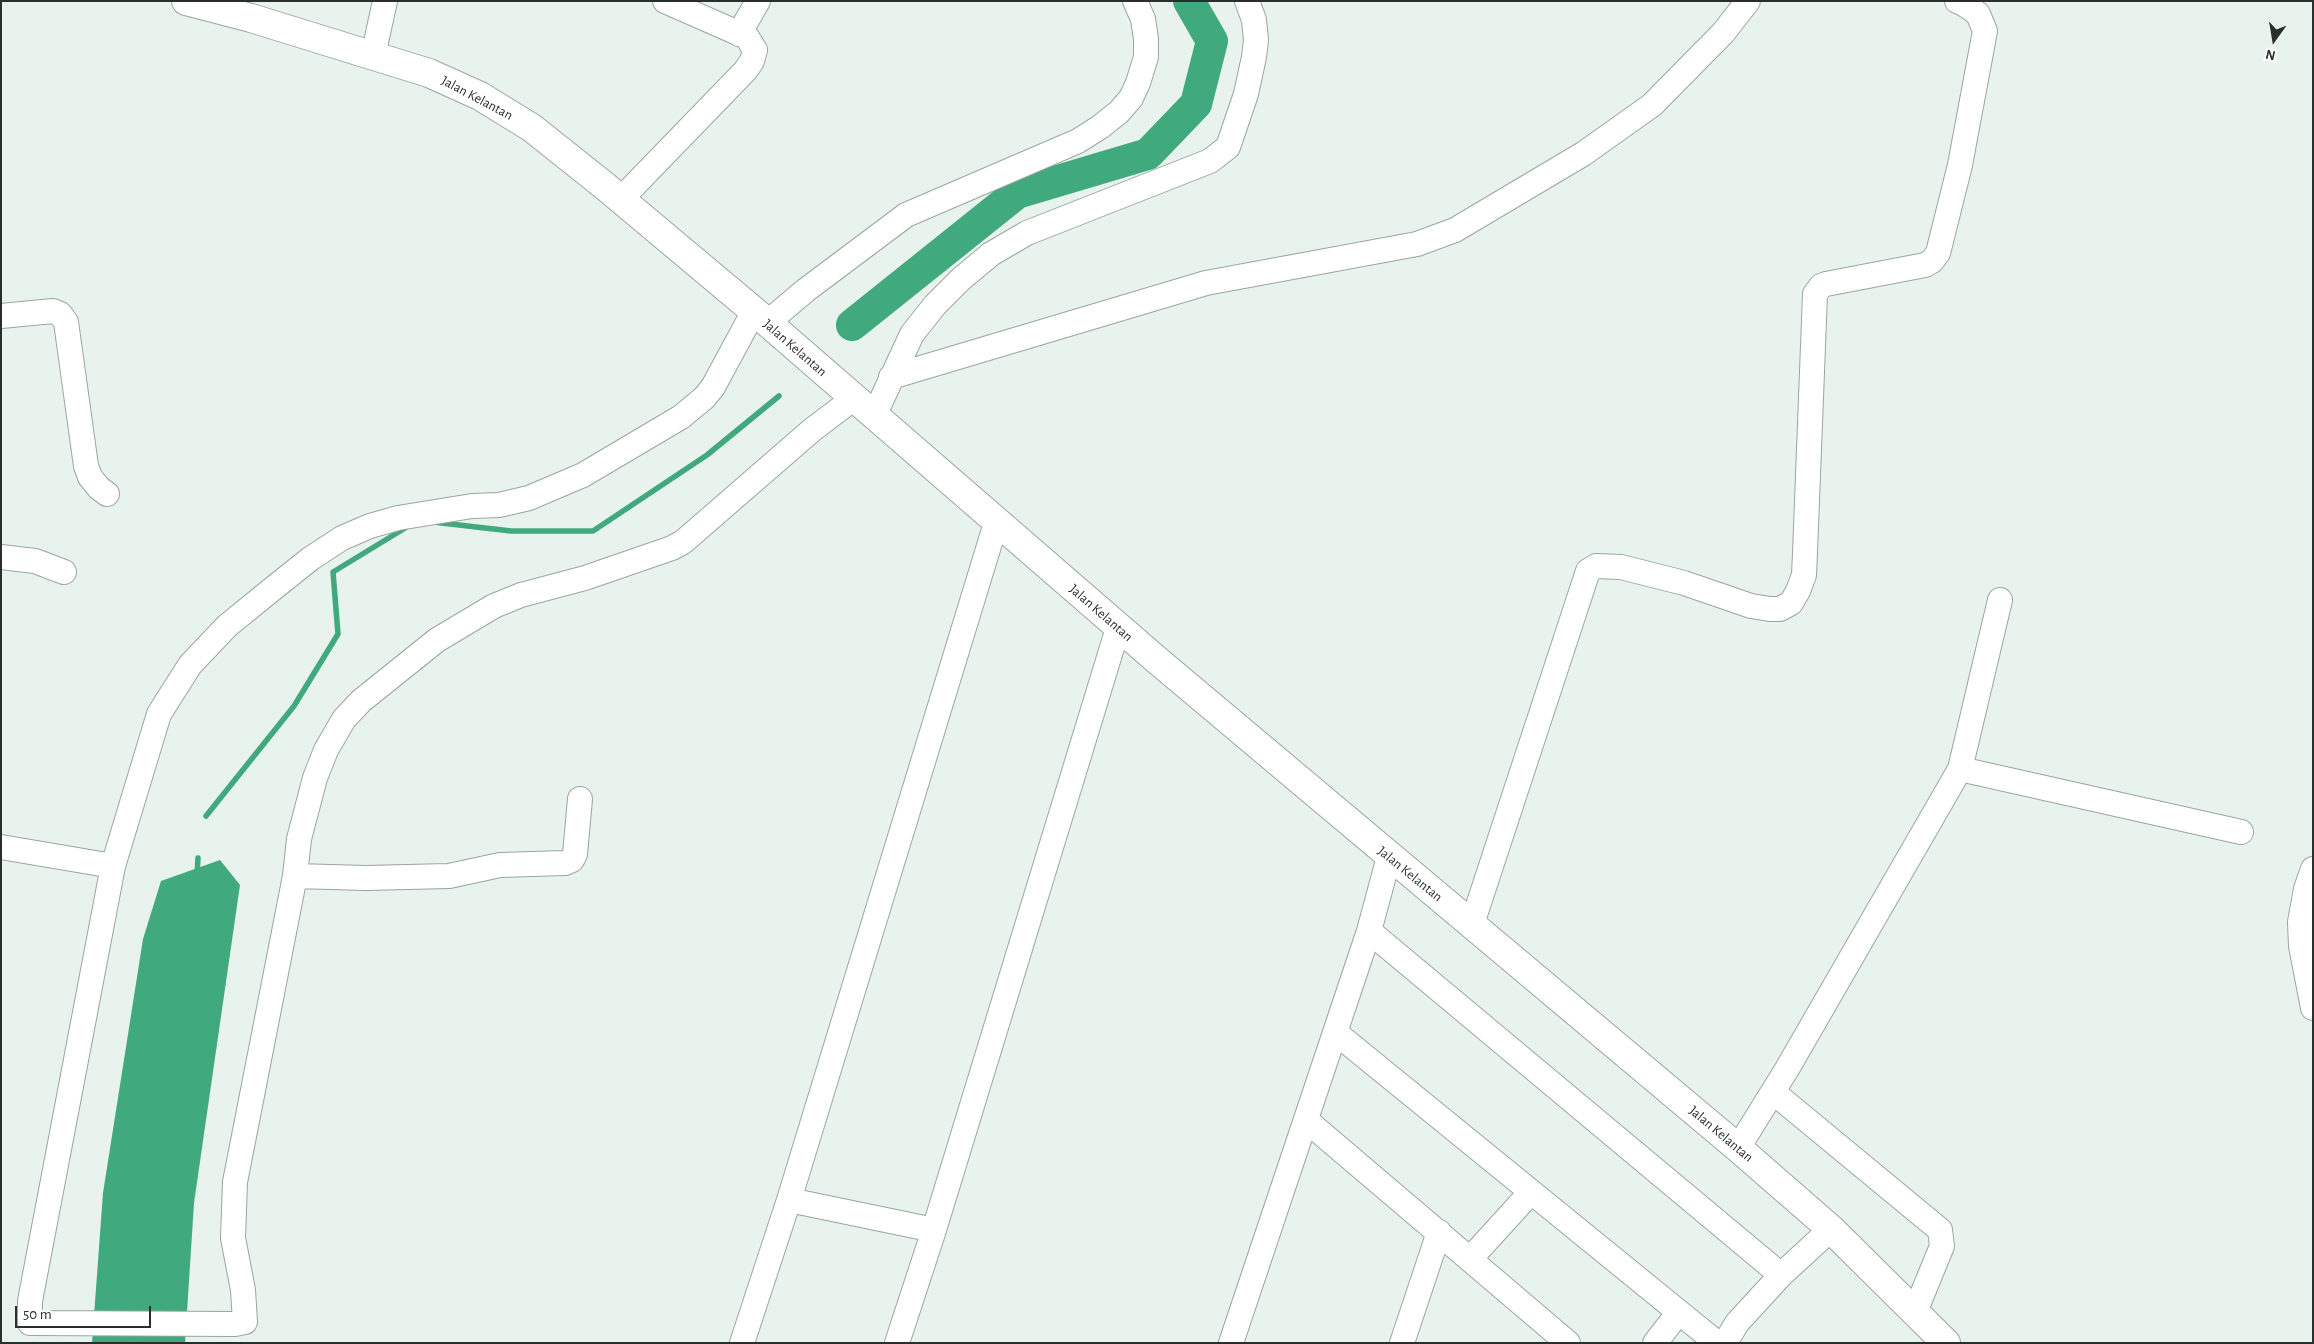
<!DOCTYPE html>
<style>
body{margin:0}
#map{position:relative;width:2314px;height:1344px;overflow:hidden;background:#e8f3ed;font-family:"Alegreya Sans",sans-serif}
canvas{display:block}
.frame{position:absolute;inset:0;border:2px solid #2a2e2c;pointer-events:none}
.north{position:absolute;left:2249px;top:15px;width:50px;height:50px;-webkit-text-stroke:4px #fff;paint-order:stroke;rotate:193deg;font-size:14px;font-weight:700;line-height:20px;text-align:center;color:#2a2e2c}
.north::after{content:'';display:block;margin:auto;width:18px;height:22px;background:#2a2e2c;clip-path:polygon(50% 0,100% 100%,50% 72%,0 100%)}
.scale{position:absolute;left:15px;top:1306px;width:136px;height:22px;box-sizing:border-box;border:2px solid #2a2e2c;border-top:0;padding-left:6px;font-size:15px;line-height:18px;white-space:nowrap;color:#2a2e2c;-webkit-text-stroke:4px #fff;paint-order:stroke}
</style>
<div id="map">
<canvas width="2314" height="1344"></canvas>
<div class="frame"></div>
<div class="north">N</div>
<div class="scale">50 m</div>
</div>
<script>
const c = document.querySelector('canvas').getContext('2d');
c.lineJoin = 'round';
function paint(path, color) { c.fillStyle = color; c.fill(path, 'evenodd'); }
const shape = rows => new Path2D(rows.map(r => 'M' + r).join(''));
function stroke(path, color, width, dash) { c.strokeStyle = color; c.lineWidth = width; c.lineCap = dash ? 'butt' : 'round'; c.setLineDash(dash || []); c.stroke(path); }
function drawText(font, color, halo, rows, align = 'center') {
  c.font = font + ' "Alegreya Sans",sans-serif'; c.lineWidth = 4; c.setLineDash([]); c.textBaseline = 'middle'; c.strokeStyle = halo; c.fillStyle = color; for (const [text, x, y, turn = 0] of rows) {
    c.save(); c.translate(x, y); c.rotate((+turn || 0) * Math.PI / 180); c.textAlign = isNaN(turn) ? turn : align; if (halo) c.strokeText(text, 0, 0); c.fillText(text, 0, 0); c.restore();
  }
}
const water = shape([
 [220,860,240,885,194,1203,185,1343,92,1343,103,1193,143,939,161,881]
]);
const stream = shape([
 [433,522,511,531,593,531,707,455,779,396],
 [206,816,294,706,338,634,333,572,410,525],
 [197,875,198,858]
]);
const river = shape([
 [852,325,1017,193,1148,154,1196,104,1212,41,1189,1]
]);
const minor = shape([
 [739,34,758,1],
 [373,56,385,1],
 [621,199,745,71,752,61,755,50,747,37,665,1],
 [754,311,713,387,704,398,681,417,583,475,529,498,499,505,472,506,398,518,370,526,342,538,310,559,270,591,227,626,190,665,159,714,113,866,30,1301,30,1323,235,1324,245,1322,243,1290,233,1238,235,1182,295,876,299,839,315,778,326,750,344,719,361,701,437,640,494,606,521,595,585,578,672,548,683,542,812,430,853,399],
 [1,316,53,311,60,314,66,322,86,466,90,477,99,488,107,494],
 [767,323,806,290,906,215,1078,141,1100,127,1119,112,1131,98,1138,83,1146,57,1146,39,1143,19,1135,1],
 [891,377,1206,283,1417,244,1455,230,1583,154,1652,105,1723,33,1748,1],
 [874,416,912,334,935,305,961,279,991,254,1027,233,1210,161,1228,147,1246,94,1254,57,1256,40,1254,20,1247,1],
 [1,557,35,561,64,572],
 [1960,769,2000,600],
 [1,847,113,866],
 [2313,869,2306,889,2300,922,2301,946,2313,1008],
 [295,876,366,878,449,876,500,865,565,863,572,860,575,854,580,799],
 [1472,924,1588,571,1596,566,1621,567,1684,583,1751,606,1770,609,1780,609,1791,603,1798,591,1804,575,1805,553,1815,294,1821,286,1826,284,1925,265,1932,261,1938,253,1960,165,1985,31,1978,14,1964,4,1957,1],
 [1369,931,1781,1275],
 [1336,1033,1717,1343],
 [1773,1092,1940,1230,1942,1246,1915,1312],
 [1307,1121,1568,1343],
 [1738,1148,1787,1069,1960,769,2241,832],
 [789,1200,934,1230],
 [1470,1259,1531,1192],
 [742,1343,789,1200,996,523],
 [897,1343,934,1230,1118,628],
 [1231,1343,1369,931,1389,857],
 [1402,1343,1439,1232],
 [1655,1343,1679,1312],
 [1725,1343,1737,1323,1781,1275,1831,1229]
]);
const highway = shape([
 [186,1,251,18,429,73,480,96,532,128,606,187,754,311,1158,661,1738,1148,1831,1229,1946,1343]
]);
const streetNames = [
 ["Jalan Kelantan",477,98,28],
 ["Jalan Kelantan",795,348,41],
 ["Jalan Kelantan",1101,613,41],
 ["Jalan Kelantan",1410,874,39],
 ["Jalan Kelantan",1721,1134,40]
];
paint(water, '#40a97d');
stroke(stream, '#40a97d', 5.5);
stroke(river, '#40a97d', 32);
stroke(minor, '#9ba5a0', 26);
stroke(highway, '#9ba5a0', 30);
stroke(minor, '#fff', 24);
stroke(highway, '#fff', 28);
drawText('14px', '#2a2e2c', '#fff', streetNames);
</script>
